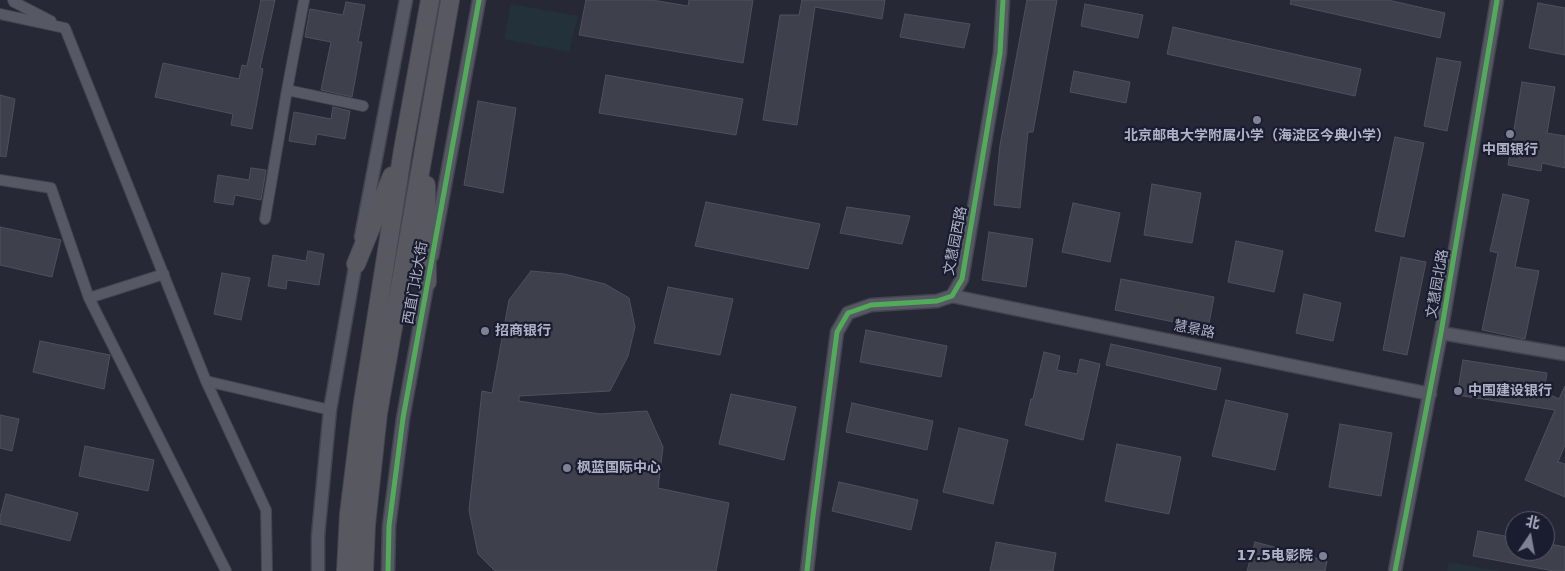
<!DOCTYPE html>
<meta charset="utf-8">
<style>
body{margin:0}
#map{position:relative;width:1565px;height:571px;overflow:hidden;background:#262935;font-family:"DejaVu Sans","Noto Sans SC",sans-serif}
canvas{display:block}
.north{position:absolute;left:1505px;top:511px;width:50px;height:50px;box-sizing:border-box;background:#1a1d2f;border:1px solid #56596c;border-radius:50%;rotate:12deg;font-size:14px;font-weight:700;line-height:20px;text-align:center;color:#afb2c7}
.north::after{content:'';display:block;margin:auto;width:18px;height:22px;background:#7f8294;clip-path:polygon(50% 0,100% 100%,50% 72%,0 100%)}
</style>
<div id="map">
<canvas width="1565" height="571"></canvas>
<div class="north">北</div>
</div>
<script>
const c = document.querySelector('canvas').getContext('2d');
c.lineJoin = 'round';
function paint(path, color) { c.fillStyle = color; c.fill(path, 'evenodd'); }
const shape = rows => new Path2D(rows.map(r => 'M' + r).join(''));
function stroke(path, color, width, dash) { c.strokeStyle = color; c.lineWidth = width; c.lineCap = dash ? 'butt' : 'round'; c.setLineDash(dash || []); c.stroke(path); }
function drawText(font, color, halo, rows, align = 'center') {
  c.font = font + ' "DejaVu Sans","Noto Sans SC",sans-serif'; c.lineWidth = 4.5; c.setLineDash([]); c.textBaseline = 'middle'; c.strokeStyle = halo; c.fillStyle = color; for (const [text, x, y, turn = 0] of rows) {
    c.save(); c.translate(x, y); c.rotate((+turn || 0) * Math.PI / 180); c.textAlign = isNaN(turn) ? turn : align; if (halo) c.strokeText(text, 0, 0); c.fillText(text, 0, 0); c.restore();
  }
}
const green = shape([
 [511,4,578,16,569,52,504,39],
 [1448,562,1500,571,1447,571]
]);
const building = shape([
 [261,0,275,0,260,68,263,69,252,129,231,125,233,114,155,97,163,63,239,79,242,65,247,66,261,0],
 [586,0,652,0,688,6,689,0,753,0,743,63,579,35,586,0],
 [802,0,885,0,882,19,815,7,797,125,763,120,780,15,799,15,802,0],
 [1027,0,1057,0,1033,132,1028,132,1020,208,994,205,1000,145,1027,0],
 [1291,0,1388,0,1445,13,1440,38,1290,4,1291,0],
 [346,2,365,5,358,42,362,42,352,97,321,90,331,42,305,37,310,9,343,15,346,2],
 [1538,3,1565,8,1565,55,1529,48,1538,3],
 [1085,4,1143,15,1138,38,1081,26,1085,4],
 [905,14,970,24,964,48,900,37,905,14],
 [1173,27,1361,69,1355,96,1167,54,1173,27],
 [1437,58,1461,62,1447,131,1424,126,1437,58],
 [1074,71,1130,82,1126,103,1070,92,1074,71],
 [606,75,743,99,736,135,599,113,606,75],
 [1522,82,1555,87,1547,133,1565,136,1565,168,1542,163,1541,171,1508,165,1522,82],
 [0,95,15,99,6,157,0,156,0,95],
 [478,101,516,108,503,193,464,185,478,101],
 [333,107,350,111,345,139,317,134,315,145,289,141,294,112,331,119,333,107],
 [1395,137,1424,143,1404,237,1375,231,1395,137],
 [251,168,266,170,261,200,235,195,233,205,214,202,218,175,249,180,251,168],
 [1152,184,1201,193,1192,243,1144,235,1152,184],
 [1503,194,1529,200,1515,267,1539,271,1525,339,1482,330,1498,253,1490,251,1503,194],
 [706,202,820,224,808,269,695,246,706,202],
 [1073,203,1120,213,1110,262,1062,252,1073,203],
 [847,207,910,216,902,244,840,233,847,207],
 [0,227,61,240,52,277,0,265,0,227],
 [989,232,1033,239,1026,287,982,280,989,232],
 [1236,241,1283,251,1274,292,1228,282,1236,241],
 [308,251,324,254,319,285,287,280,286,289,268,286,273,255,306,261,308,251],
 [1401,257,1426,262,1407,355,1383,350,1401,257],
 [531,271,564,274,605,284,629,298,635,327,628,356,610,391,519,396,519,401,600,414,647,411,663,447,658,488,729,503,716,571,495,571,478,554,469,510,482,391,492,393,509,300,531,271],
 [222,273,250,278,241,320,214,314,222,273],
 [1121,279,1214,297,1208,329,1115,310,1121,279],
 [668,287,733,299,720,355,654,343,668,287],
 [1304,294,1341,303,1333,341,1296,333,1304,294],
 [866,330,947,346,941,377,860,362,866,330],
 [40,341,110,355,104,389,33,372,40,341],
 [1111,344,1221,368,1216,390,1106,365,1111,344],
 [1044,352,1060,356,1057,370,1077,374,1080,359,1100,364,1083,440,1025,425,1031,399,1033,399,1044,352],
 [1463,360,1547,373,1544,392,1559,399,1565,386,1565,445,1558,462,1565,464,1565,497,1525,480,1555,410,1457,395,1463,360],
 [731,394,796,407,784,460,719,444,731,394],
 [1226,400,1288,414,1275,470,1212,456,1226,400],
 [852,403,933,421,927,450,846,432,852,403],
 [0,415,19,419,12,451,0,448,0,415],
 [1340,424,1392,433,1381,496,1329,487,1340,424],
 [959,428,1008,440,993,504,943,492,959,428],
 [1117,444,1181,457,1169,514,1105,501,1117,444],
 [85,446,154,460,148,491,79,476,85,446],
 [839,482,918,500,911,530,832,511,839,482],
 [6,494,78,513,70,541,0,524,0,517,6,494],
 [1478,531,1515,538,1515,551,1545,551,1545,543,1565,547,1565,571,1554,571,1473,556,1478,531],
 [996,542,1056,553,1053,571,990,571,996,542],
 [1255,542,1327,561,1325,571,1247,571,1255,542]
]);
const minor = shape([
 [13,0,14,2,51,21],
 [304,0,287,90,363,106],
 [0,14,65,28,206,381,330,410],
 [0,180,51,188,89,298,164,274],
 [265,219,287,90],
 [89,298,226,571],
 [206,381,266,510,267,571]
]);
const tertiary = shape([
 [361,237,406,0],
 [432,256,479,0],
 [952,296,1430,394],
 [1441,333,1565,354],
 [318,571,318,536,330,410,357,256],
 [388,571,389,526,403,418,429,275],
 [807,571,813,516,837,332,848,313,871,305,937,301,952,296,962,279,1000,53,1003,0],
 [1395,571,1441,333,1497,0]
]);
const trunk = shape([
 [426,185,427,282],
 [356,264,392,176],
 [346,571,349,514,362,409,403,150,430,0],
 [364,571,366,525,378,413,450,0]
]);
const cycleway = shape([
 [388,571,389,526,403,418,479,0],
 [807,571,813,516,837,332,848,313,871,305,937,301,952,296,962,279,1000,53,1003,0],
 [1395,571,1441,333,1497,0]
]);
const markers = [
 [1257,120,5,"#7f8294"],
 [1510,134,5,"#7f8294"],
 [485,331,5,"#7f8294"],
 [1458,391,5,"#7f8294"],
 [567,468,5,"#7f8294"],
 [1323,556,5,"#7f8294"]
];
const poiNames = [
 ["北京邮电大学附属小学（海淀区今典小学）",1257,136,"center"],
 ["中国银行",1510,150,"center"],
 ["招商银行",495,331],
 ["中国建设银行",1468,391],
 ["枫蓝国际中心",577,468],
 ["17.5电影院",1313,556,"right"]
];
const streetNames = [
 ["文慧园西路",956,241,-79],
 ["西直门北大街",416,283,-80],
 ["文慧园北路",1438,284,-80],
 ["慧景路",1194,330,11]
];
paint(green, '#23313b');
paint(building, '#3e404b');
stroke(building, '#4e505d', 1);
stroke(minor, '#42444e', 12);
stroke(tertiary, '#42444e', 15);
stroke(trunk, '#434550', 20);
stroke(minor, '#565863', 10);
stroke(tertiary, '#565863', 12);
stroke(trunk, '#585960', 18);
stroke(cycleway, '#51ab58', 5);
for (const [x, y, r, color] of markers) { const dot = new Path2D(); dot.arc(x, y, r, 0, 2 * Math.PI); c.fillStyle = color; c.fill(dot); stroke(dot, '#1a1d2f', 2); }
drawText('bold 14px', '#afb2c7', '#1a1d2f', poiNames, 'left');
drawText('14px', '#afb2c7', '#1a1d2f', streetNames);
</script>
